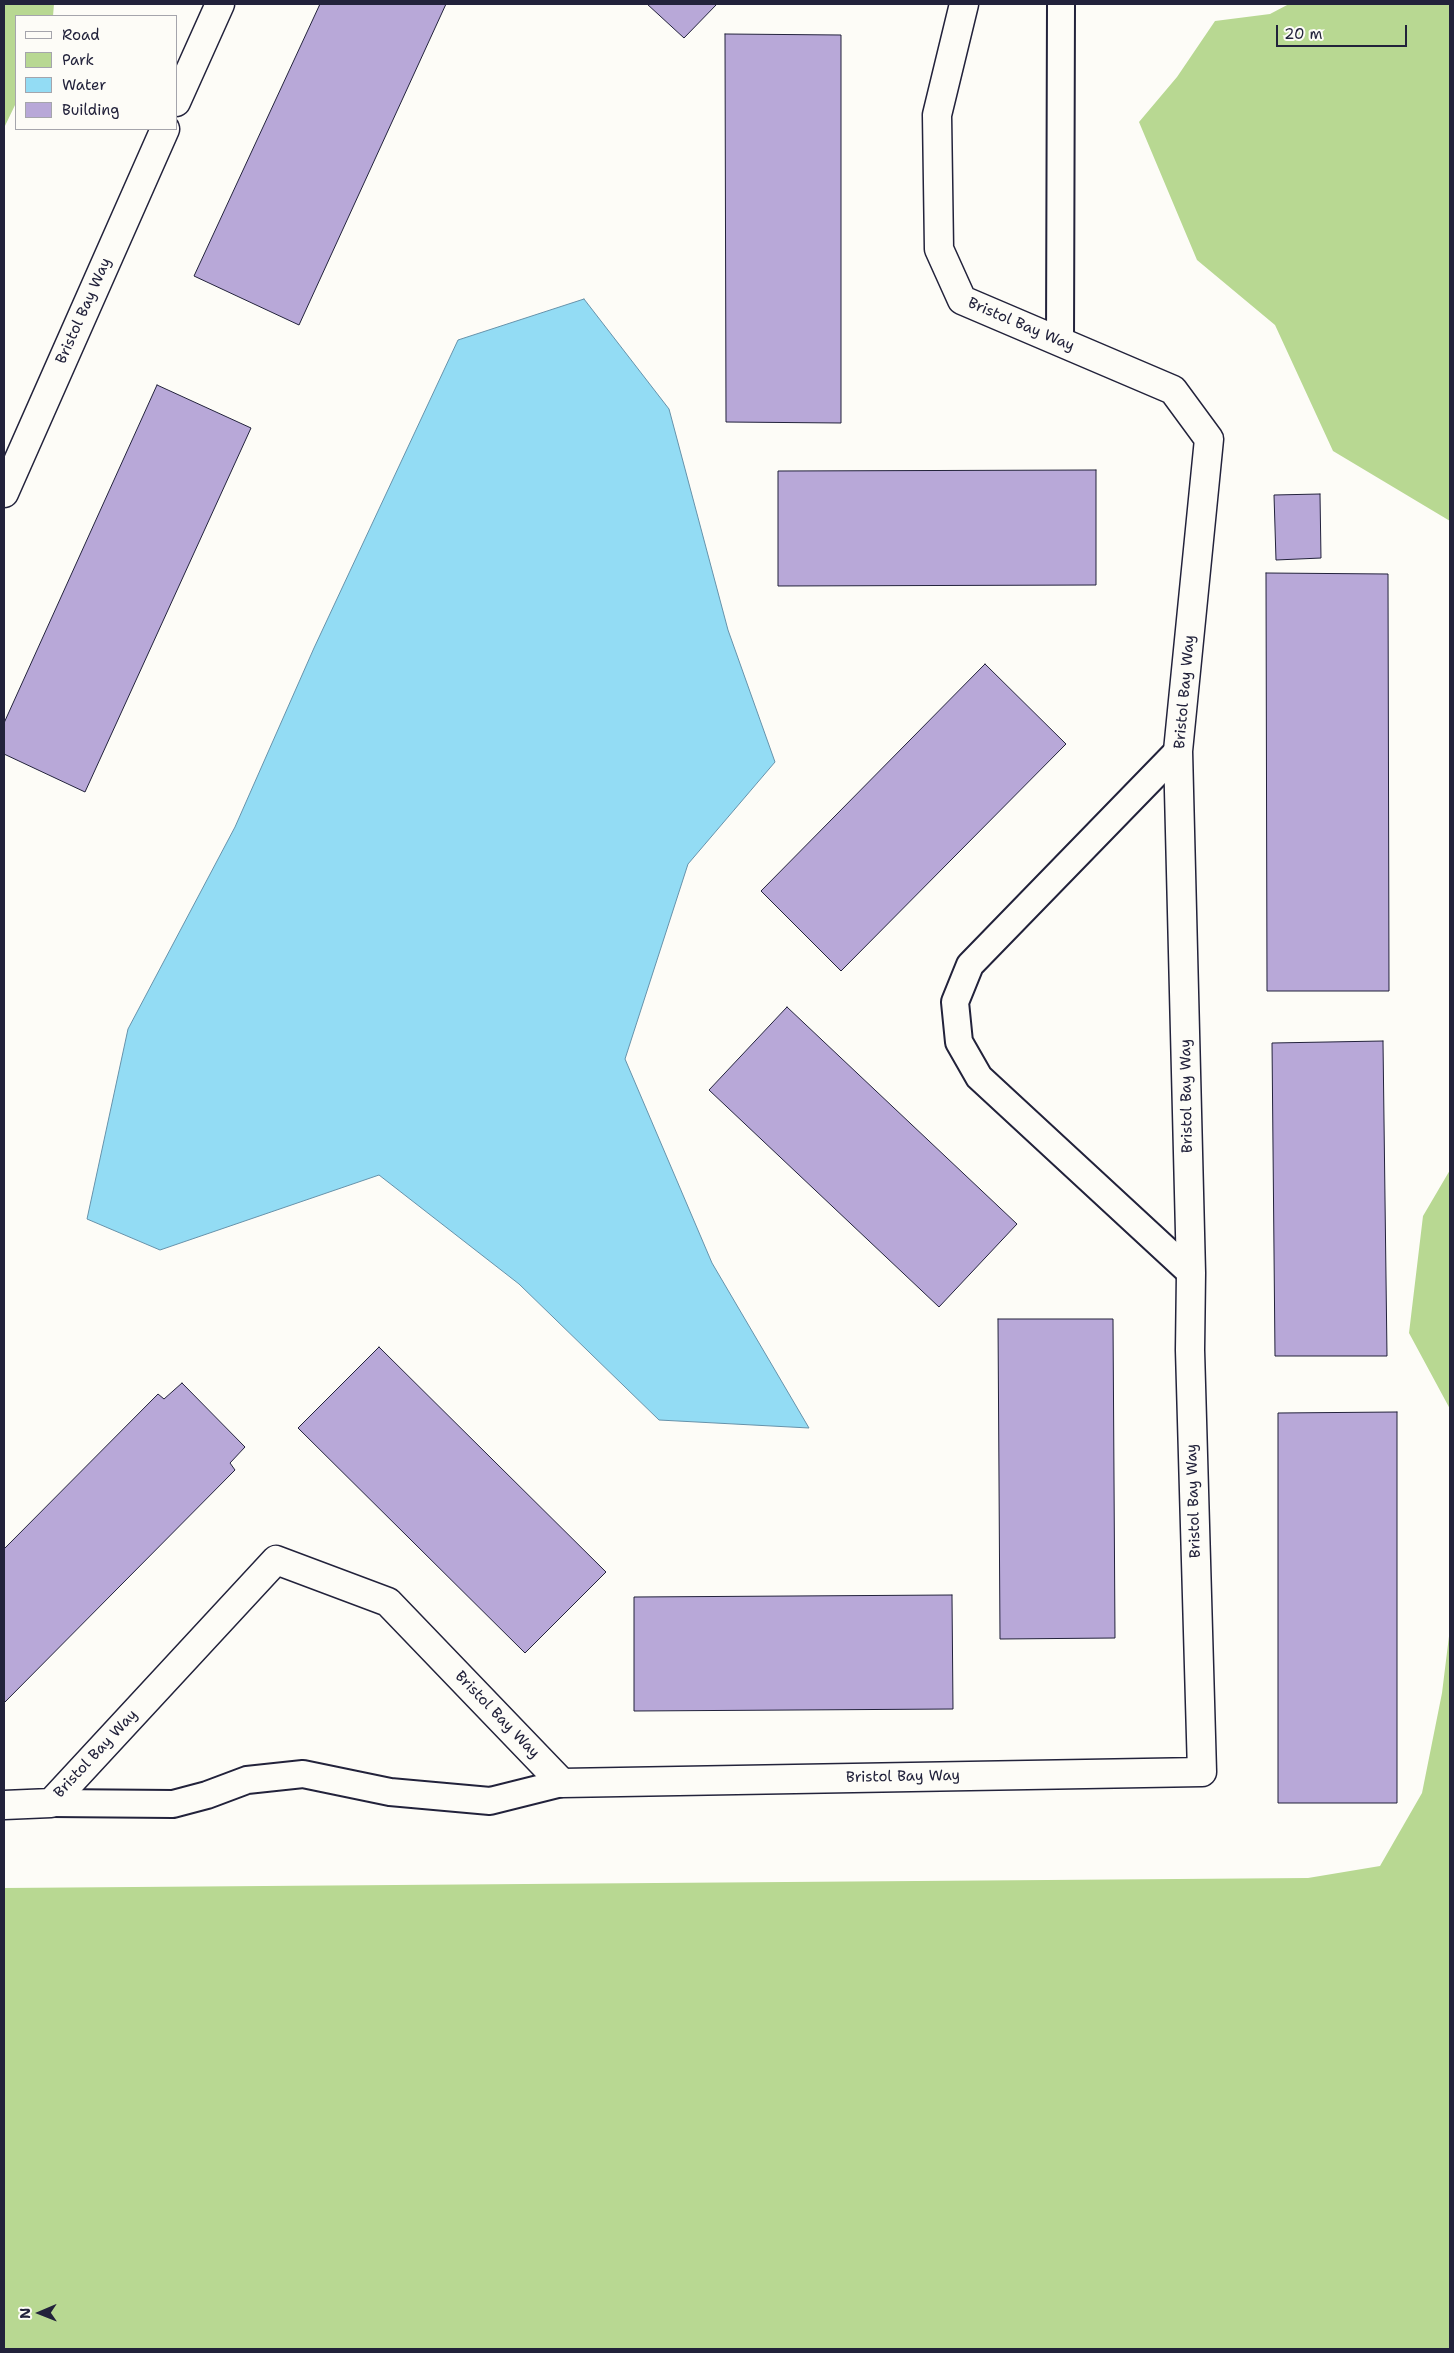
<!DOCTYPE html>
<style>
body{margin:0}
#map{position:relative;width:1454px;height:2353px;overflow:hidden;background:#fdfcf7;font-family:"Shantell Sans",sans-serif}
canvas{display:block}
.frame{position:absolute;inset:0;border:5px solid #22223b;pointer-events:none}
.legend{position:absolute;left:15px;top:15px;width:162px;height:115px;box-sizing:border-box;background:#fdfcf7;border:1px solid #a5a5ac;margin:0;padding:6px 9px;list-style:none;font-size:15px;color:#22223b}
.legend li{display:flex;align-items:center;gap:10px;height:25px}
.legend b{width:25px;border:1px solid #a5a5ac}
.north{position:absolute;left:15px;top:2288px;width:50px;height:50px;-webkit-text-stroke:4px #fdfcf7;paint-order:stroke;rotate:269deg;font-size:14px;font-weight:700;line-height:20px;text-align:center;color:#22223b}
.north::after{content:'';display:block;margin:auto;width:18px;height:22px;background:#22223b;clip-path:polygon(50% 0,100% 100%,50% 72%,0 100%)}
.scale{position:absolute;left:1276px;top:25px;width:131px;height:22px;box-sizing:border-box;border:2px solid #22223b;border-top:0;padding-left:6px;font-size:15px;line-height:18px;white-space:nowrap;color:#22223b;-webkit-text-stroke:4px #fdfcf7;paint-order:stroke}
</style>
<div id="map">
<canvas width="1454" height="2353"></canvas>
<div class="frame"></div>
<ul class="legend">
<li><b style="height:6px;background:#fdfcf7"></b>Road</li>
<li><b style="height:14px;background:#b8d892"></b>Park</li>
<li><b style="height:14px;background:#93dcf4"></b>Water</li>
<li><b style="height:14px;background:#b8a8d8"></b>Building</li>
</ul>
<div class="north">N</div>
<div class="scale">20 m</div>
</div>
<script>
const c = document.querySelector('canvas').getContext('2d');
c.lineJoin = 'round';
function paint(path, color) { c.fillStyle = color; c.fill(path, 'evenodd'); }
const shape = rows => new Path2D(rows.map(r => 'M' + r).join(''));
function stroke(path, color, width, dash) { c.strokeStyle = color; c.lineWidth = width; c.lineCap = dash ? 'butt' : 'round'; c.setLineDash(dash || []); c.stroke(path); }
function drawText(font, color, halo, rows, align = 'center') {
  c.font = font + ' "Shantell Sans",sans-serif'; c.lineWidth = 4; c.setLineDash([]); c.textBaseline = 'middle'; c.strokeStyle = halo; c.fillStyle = color; for (const [text, x, y, turn = 0] of rows) {
    c.save(); c.translate(x, y); c.rotate((+turn || 0) * Math.PI / 180); c.textAlign = isNaN(turn) ? turn : align; if (halo) c.strokeText(text, 0, 0); c.fillText(text, 0, 0); c.restore();
  }
}
const green = shape([
 [4,4,54,4,53,16,16,16,16,103,4,128],
 [1289,4,1450,4,1450,521,1333,451,1275,325,1197,260,1139,122,1177,77,1215,21,1270,14],
 [1450,1170,1450,1409,1409,1333,1423,1216],
 [1450,1628,1450,2349,4,2349,4,1888,1308,1878,1380,1866,1422,1793,1442,1693]
]);
const water = shape([
 [584,299,669,409,728,630,775,762,688,864,625,1059,712,1263,809,1428,659,1420,519,1284,379,1175,160,1250,87,1219,128,1029,235,827,314,648,458,340,584,299]
]);
const building = shape([
 [320,4,446,4,299,325,194,276,320,4],
 [647,4,717,4,684,38,647,4],
 [725,34,841,35,841,423,726,422,725,34],
 [157,385,251,428,85,792,4,754,4,723,157,385],
 [1096,470,1096,585,778,586,778,471,1096,470],
 [1320,494,1321,558,1276,560,1274,495,1320,494],
 [1266,573,1388,574,1389,991,1267,991,1266,573],
 [985,664,1066,744,841,971,761,891,985,664],
 [787,1007,1017,1224,939,1307,709,1090,787,1007],
 [1383,1041,1387,1356,1275,1356,1272,1043,1383,1041],
 [998,1319,1113,1319,1115,1638,1000,1639,998,1319],
 [379,1347,606,1572,525,1653,298,1428,379,1347],
 [182,1383,245,1447,230,1463,235,1470,4,1703,4,1549,158,1394,164,1399,182,1383],
 [1397,1412,1397,1803,1278,1803,1278,1413,1397,1412],
 [952,1595,953,1709,634,1711,634,1597,952,1595]
]);
const lane = shape([
 [1060,341,1061,4],
 [1178,751,970,965,955,1002,959,1042,979,1077,1191,1273],
 [51,1803,173,1804,207,1795,247,1780,303,1774,390,1792,490,1801,562,1783]
]);
const street = shape([
 [176,102,220,4],
 [4,493,165,129],
 [4,1805,51,1803,276,1560,388,1602,562,1783,1202,1772,1190,1350,1191,1273,1178,751,1209,439,1173,390,962,300,939,249,937,115,964,4]
]);
const streetNames = [
 ["Bristol Bay Way",84,311,-66],
 ["Bristol Bay Way",1021,325,23],
 ["Bristol Bay Way",1185,692,-85],
 ["Bristol Bay Way",1187,1096,-91],
 ["Bristol Bay Way",1194,1501,-92],
 ["Bristol Bay Way",497,1715,46],
 ["Bristol Bay Way",96,1754,-47],
 ["Bristol Bay Way",903,1777,-1]
];
paint(green, '#b8d892');
paint(water, '#93dcf4');
stroke(water, '#6692aa', 1);
paint(building, '#b8a8d8');
stroke(building, '#22223b', 1);
stroke(lane, '#22223b', 30);
stroke(street, '#22223b', 31);
stroke(lane, '#fdfcf7', 26);
stroke(street, '#fdfcf7', 28);
drawText('15px', '#22223b', '#fdfcf7', streetNames);
</script>
